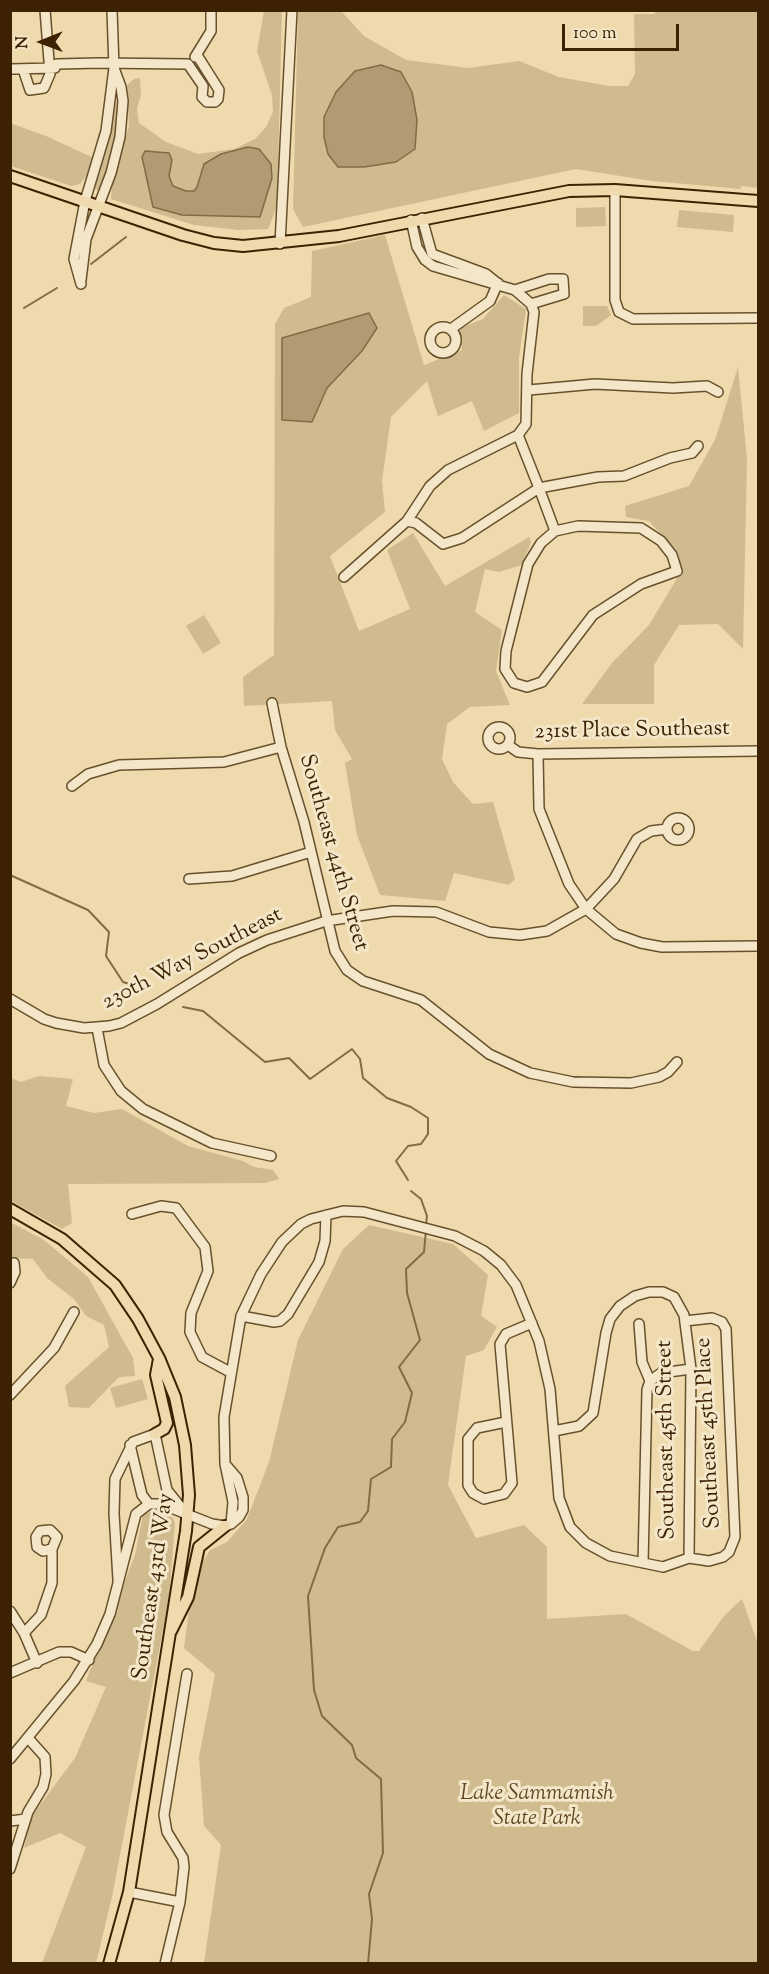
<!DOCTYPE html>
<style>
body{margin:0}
#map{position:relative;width:769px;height:1974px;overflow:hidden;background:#eedaac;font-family:"Sorts Mill Goudy",serif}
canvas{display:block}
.frame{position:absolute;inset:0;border:12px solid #3c2202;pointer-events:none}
.north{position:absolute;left:12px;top:12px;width:60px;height:60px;-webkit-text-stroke:4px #f4e7c9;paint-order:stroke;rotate:269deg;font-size:16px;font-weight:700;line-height:24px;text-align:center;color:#3c2202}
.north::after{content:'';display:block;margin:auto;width:21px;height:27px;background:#3c2202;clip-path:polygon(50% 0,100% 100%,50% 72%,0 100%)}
.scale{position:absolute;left:562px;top:24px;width:117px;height:27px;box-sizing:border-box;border:3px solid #3c2202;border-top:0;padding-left:8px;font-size:18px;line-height:21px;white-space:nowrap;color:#3c2202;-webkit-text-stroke:4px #f4e7c9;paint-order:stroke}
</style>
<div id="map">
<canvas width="769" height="1974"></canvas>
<div class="frame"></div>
<div class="north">N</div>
<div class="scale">100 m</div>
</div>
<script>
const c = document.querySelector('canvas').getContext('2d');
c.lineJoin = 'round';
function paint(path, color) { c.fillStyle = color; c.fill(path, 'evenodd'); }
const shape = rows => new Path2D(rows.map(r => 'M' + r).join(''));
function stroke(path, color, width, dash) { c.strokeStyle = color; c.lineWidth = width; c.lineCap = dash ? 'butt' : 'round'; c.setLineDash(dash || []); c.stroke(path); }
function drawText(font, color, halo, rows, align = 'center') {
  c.font = font + ' "Sorts Mill Goudy",serif'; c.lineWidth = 6; c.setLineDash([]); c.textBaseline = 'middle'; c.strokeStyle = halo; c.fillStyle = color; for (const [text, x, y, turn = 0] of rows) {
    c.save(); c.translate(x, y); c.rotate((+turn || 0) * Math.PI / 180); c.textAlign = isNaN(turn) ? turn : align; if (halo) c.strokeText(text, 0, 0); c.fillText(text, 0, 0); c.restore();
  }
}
const green = shape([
 [657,10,758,11,758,188,741,186,741,189,652,181,576,169,303,227,293,209,298,11,341,11,364,36,406,60,468,68,519,61,559,77,609,86,628,86,635,74,634,14,654,14],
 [264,11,282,11,277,206,268,229,238,230,194,225,111,199,112,183,129,126,127,85,134,79,140,78,141,95,137,109,139,123,166,142,198,154,234,149,255,139,266,127,273,112,272,95,257,51],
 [116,84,117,136,101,192,93,187,108,140],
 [10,123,46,136,98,160,80,184,71,186,11,166],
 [605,207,606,226,576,227,576,208],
 [679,210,734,215,733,232,677,227],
 [385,235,424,365,462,350,460,328,483,319,504,295,526,309,519,358,519,413,484,431,472,401,438,416,427,381,391,417,382,481,385,512,330,556,359,631,410,609,387,550,413,533,445,586,529,537,531,542,522,565,499,572,485,569,475,612,502,630,496,671,510,705,470,707,447,724,442,759,453,782,473,804,493,802,515,879,509,885,454,873,445,901,380,895,357,835,345,763,352,759,335,730,332,701,244,706,243,677,274,655,275,324,284,308,311,297,312,251],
 [583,306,607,306,611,315,596,326,583,326],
 [738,367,747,459,743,649,718,624,679,625,654,665,654,704,582,704,612,663,649,625,682,570,677,554,667,541,649,521,626,517,625,506,689,486,715,440],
 [204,615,221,643,203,654,186,626],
 [39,1076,73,1079,66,1106,94,1113,122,1109,188,1146,243,1161,254,1167,273,1170,279,1179,265,1183,68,1184,72,1223,62,1229,11,1201,11,1078,21,1082],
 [10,1222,44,1240,88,1277,133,1358,135,1376,119,1377,89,1408,69,1407,65,1386,109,1347,104,1325,86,1316,74,1299,47,1278,33,1259,11,1258],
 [369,1225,453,1244,488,1275,481,1316,497,1327,484,1350,466,1356,448,1485,476,1538,524,1525,547,1547,547,1619,626,1614,693,1651,699,1651,724,1616,742,1599,758,1644,758,1963,204,1963,221,1845,204,1826,199,1757,215,1674,184,1648,193,1579,210,1550,227,1542,247,1519,269,1462,298,1340,343,1249],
 [142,1379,148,1399,116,1408,110,1388],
 [155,1510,173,1518,175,1523,169,1598,112,1897,96,1963,42,1963,86,1847,60,1833,24,1848,31,1817,75,1758,106,1687,86,1681,135,1555,143,1515]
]);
const water = shape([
 [381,65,401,72,412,92,417,120,415,149,396,162,364,167,338,167,328,154,324,137,324,117,336,92,355,71,381,65],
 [248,147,259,149,271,164,272,178,260,217,182,215,153,207,142,157,145,151,169,153,172,160,169,176,173,186,186,191,194,191,197,187,204,164,221,154,248,147],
 [369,313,377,328,362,351,327,388,312,422,282,420,282,338,369,313]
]);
const stream = shape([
 [91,264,126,237],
 [24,308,57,288],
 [10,875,88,910,109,932,106,956,123,982,143,988],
 [183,1007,203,1011,265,1062,289,1058,310,1079,352,1049,360,1059,363,1078,387,1098,411,1107,428,1118,428,1134,421,1144,408,1146,396,1161,408,1180],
 [411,1191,421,1199,427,1216,426,1224],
 [368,1964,372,1919,369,1894,383,1853,381,1779,356,1758,352,1745,322,1716,314,1690,308,1596,325,1548,338,1527,360,1522,368,1511,371,1479,391,1467,392,1439,405,1422,412,1393,399,1367,420,1340,407,1293,406,1269,424,1252,426,1230]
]);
const minor = shape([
 [195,57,211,31,211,10],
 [49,67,57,64,99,63,188,64,203,86,202,97,207,102,215,102,218,99,219,90,197,55],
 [10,69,55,68],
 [23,69,30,90,44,88,50,74,45,10],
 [615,190,615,300,619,312,633,319,758,318],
 [422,218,432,254,486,274,496,282],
 [280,244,292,10],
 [81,280,86,239,111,173,120,137,123,101,121,87,114,68],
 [81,284,74,259,85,201,106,131,114,68,112,10],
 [515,290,549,279,563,279,564,294,531,304],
 '430 340a13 13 0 1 1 26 0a13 13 0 1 1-26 0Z',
 [451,329,490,301,498,283],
 [529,390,595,384,673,388,707,386,718,392],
 [407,521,416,523,443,544,462,538,539,488,518,435],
 [555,531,578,526,641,528,661,541,672,555,677,571,641,584,593,615,542,682,527,687,514,683,505,669,506,651,528,564,541,543,555,531,539,488,598,477,624,476,670,458,692,453,698,446],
 [344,577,407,521,430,486,448,470,518,435,526,424,527,374,534,312,531,304,515,290,433,266,425,260,417,247,411,220],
 [272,703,281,747,304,822,335,951,347,970,363,981,421,1000,489,1054,530,1073,573,1082,631,1083,659,1077,668,1072,677,1062],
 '488 738a11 11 0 1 1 22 0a11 11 0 1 1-22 0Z',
 [508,745,518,752,538,754,758,751],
 [538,754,539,809,569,884,586,909,614,879,637,839,651,831,667,829],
 [72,786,88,774,119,765,224,762,281,747],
 '667 829a11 11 0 1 1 22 0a11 11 0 1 1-22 0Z',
 [189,879,232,876,311,852],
 [10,999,44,1019,56,1023,84,1028,109,1026,121,1023,157,1004,239,953,267,940,326,921,393,911,436,912,489,932,520,935,547,931,586,909,616,934,641,943,662,947,758,946],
 [97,1028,104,1065,121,1091,143,1109,212,1143,271,1156],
 [132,1214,161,1206,176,1208,205,1247,208,1271,191,1313,190,1332,202,1357,230,1372],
 [10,1283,15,1272,14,1263],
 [241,1316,274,1322,280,1321,288,1314,319,1262,325,1241,326,1215],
 [639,1324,642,1362,650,1381,647,1390,643,1563],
 [650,1381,661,1373,691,1369],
 [10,1395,54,1348,74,1312],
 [506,1422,477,1428,468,1439,468,1485,473,1493,484,1499,504,1494,512,1483,500,1344,506,1334,532,1323],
 [554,1431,579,1426,593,1413,606,1333,610,1319,620,1306,635,1296,649,1292,663,1292,674,1297,684,1315,691,1369,689,1558],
 [130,1445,142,1495,149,1504],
 [231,1524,233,1502,225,1464,224,1417,241,1316,261,1274,282,1242,301,1224,311,1219,343,1211,364,1212,455,1236,484,1251,501,1265,516,1285,539,1341,550,1389,559,1498,570,1527,586,1543,610,1556,663,1567,689,1558,709,1561,723,1557,729,1552,735,1537,726,1329,722,1322,712,1318,685,1321],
 [118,1580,114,1513,115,1479,133,1442,155,1434,167,1490,184,1511],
 [10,1611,24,1633,37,1663],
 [24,1633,41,1615,52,1583,52,1549,57,1537,50,1530,40,1531,36,1537,37,1547,43,1551,52,1549],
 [10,1673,59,1652,71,1652,89,1660],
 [10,1759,74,1681,97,1644,110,1614,136,1514,149,1504,161,1504,212,1524,225,1526,231,1524,239,1517,243,1510,243,1497,237,1478,225,1464],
 [10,1821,26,1819],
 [10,1869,28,1812,43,1787,46,1774,45,1757,28,1738],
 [129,1892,180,1902],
 [165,1964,180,1902,184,1867,183,1858,167,1832,164,1815,187,1674]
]);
const major = shape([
 [10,176,183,235,214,243,243,246,339,236,569,191,615,190,758,201],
 [10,1209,62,1239,115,1285,138,1319,159,1358,175,1397,185,1445,189,1495,186,1531,129,1892,109,1964],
 [155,1434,164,1429,167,1423,156,1375,159,1359],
 [171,1631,188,1597,199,1547,225,1526]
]);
const streetNames = [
 ["231st Place Southeast",632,732,-1],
 ["Southeast 44th Street",332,853,74],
 ["230th Way Southeast",193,960,-27],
 ["Southeast 45th Place",710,1433,-93],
 ["Southeast 45th Street",668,1440,-91],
 ["Southeast 43rd Way",155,1587,-82]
];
const parkNames = [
 ["Lake Sammamish",537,1795],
 ["State Park",537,1820]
];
paint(green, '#d0bb8f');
paint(water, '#b19b72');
stroke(water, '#826b45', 1.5);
stroke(stream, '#826b45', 2);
stroke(minor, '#68502c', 12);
stroke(major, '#3c2202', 14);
stroke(minor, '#f4e7c9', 9);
stroke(major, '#eedaac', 10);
drawText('22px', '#3c2202', '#f4e7c9', streetNames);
drawText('italic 22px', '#614825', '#f4e7c9', parkNames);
</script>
